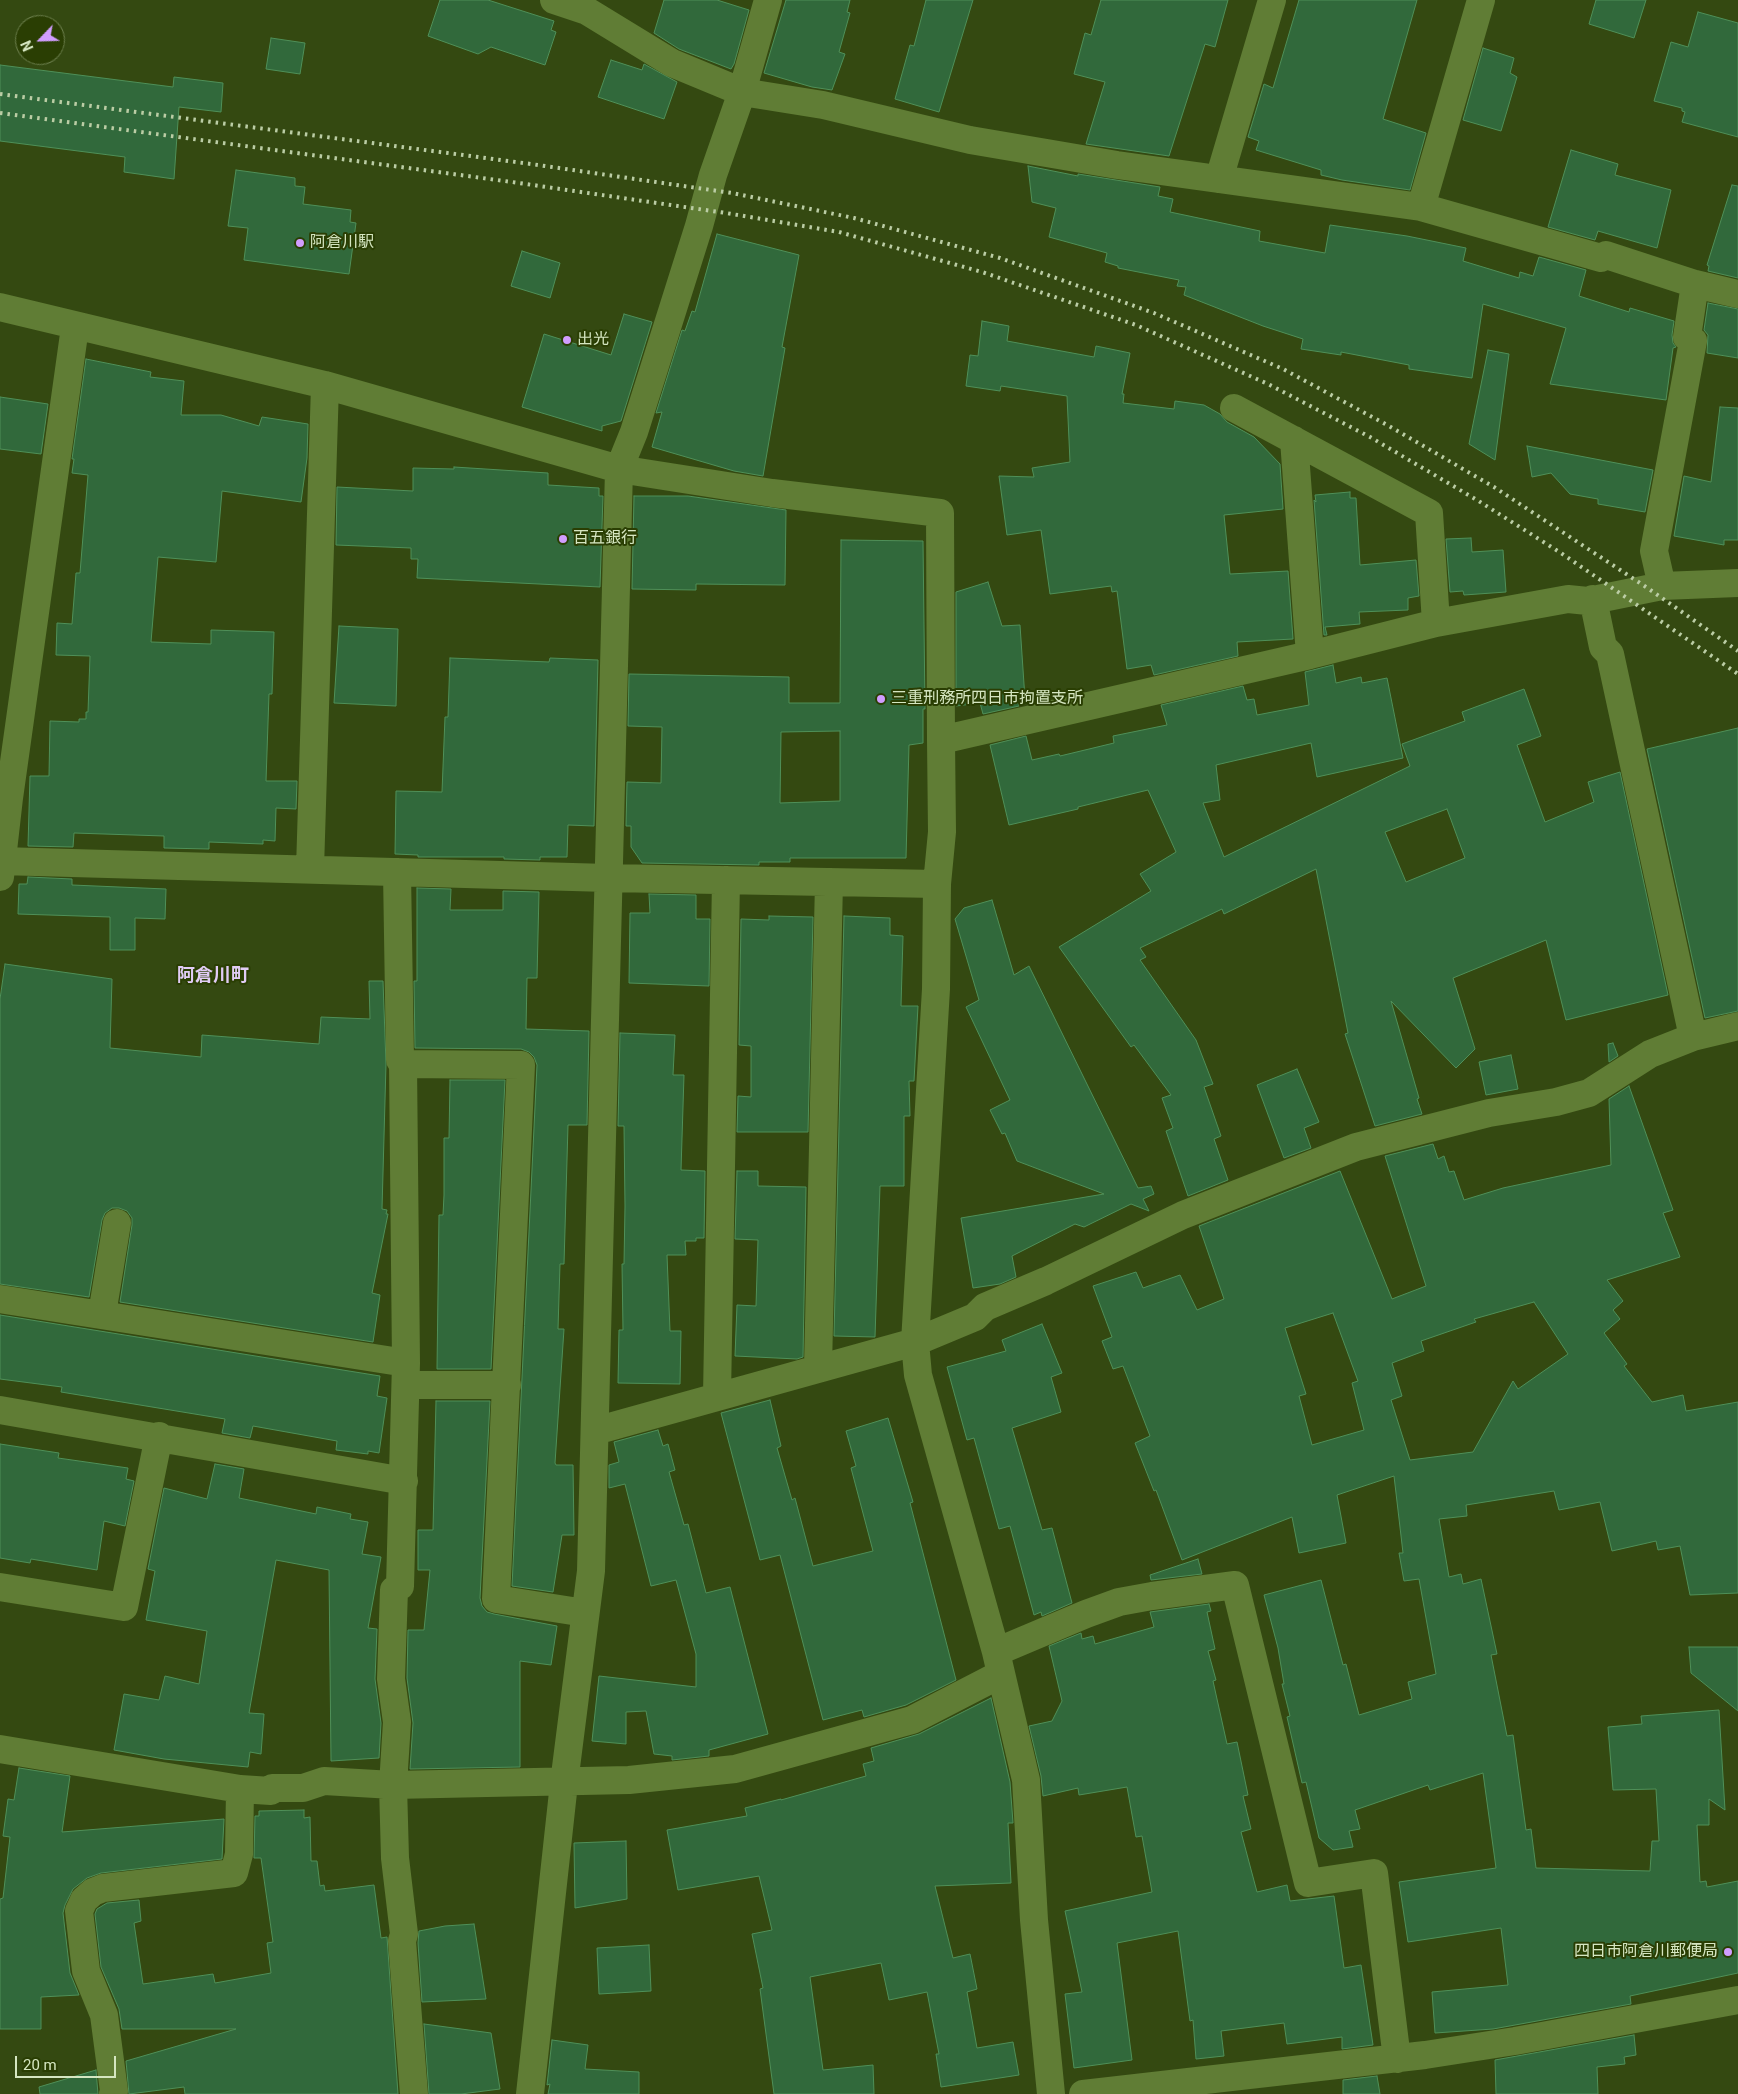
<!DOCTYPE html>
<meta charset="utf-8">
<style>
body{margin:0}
#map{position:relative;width:1738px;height:2094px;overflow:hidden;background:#344911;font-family:Roboto,sans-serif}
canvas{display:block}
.north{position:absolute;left:15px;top:15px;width:50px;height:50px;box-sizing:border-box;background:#2a3e03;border:1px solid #6e814f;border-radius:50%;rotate:246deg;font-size:14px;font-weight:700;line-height:20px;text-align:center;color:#d5e6c1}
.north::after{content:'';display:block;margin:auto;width:18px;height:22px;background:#d19dfe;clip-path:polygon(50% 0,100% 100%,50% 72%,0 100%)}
.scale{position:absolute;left:15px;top:2056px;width:101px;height:22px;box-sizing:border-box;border:2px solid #d5e6c1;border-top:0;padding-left:6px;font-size:15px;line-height:18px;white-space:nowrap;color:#d5e6c1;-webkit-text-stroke:4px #2a3e03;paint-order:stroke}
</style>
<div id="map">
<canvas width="1738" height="2094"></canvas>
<div class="north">N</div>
<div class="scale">20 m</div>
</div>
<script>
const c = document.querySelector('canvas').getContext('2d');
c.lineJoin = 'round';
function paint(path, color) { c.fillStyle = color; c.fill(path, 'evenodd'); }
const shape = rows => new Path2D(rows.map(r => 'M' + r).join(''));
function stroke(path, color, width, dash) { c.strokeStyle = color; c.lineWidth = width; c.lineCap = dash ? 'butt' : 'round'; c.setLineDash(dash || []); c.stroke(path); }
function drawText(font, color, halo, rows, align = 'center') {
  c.font = font + ' Roboto,"Noto Sans JP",sans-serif'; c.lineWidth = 4; c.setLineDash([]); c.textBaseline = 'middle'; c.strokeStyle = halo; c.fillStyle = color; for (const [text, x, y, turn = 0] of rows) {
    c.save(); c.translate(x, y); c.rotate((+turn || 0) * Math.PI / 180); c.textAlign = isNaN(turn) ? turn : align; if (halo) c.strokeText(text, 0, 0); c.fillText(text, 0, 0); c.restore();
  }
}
const building = shape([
 [440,0,488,0,554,21,551,30,556,32,545,65,491,47,478,54,428,36,440,0],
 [664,0,717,0,749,10,734,64,731,69,679,49,654,33,664,0],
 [786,0,850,0,847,12,850,13,839,52,845,54,832,90,812,87,764,73,786,0],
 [926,0,973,0,939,112,895,99,910,45,914,46,926,0],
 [1101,0,1228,0,1215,47,1205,44,1169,156,1086,144,1105,82,1074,74,1085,33,1091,35,1101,0],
 [1299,0,1417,0,1383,119,1426,133,1410,190,1342,180,1321,175,1321,170,1256,150,1259,141,1248,137,1264,84,1273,88,1299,0],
 [1596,0,1646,0,1634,38,1589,24,1596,0],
 [1698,12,1738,23,1738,137,1682,122,1685,112,1682,111,1682,108,1654,101,1671,42,1688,47,1698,12],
 [271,38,305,43,300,74,266,69,271,38],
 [1483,48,1514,58,1510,73,1517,77,1501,131,1463,120,1483,48],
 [611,60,642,70,644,64,677,82,664,119,598,97,611,60],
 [0,65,173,87,174,77,223,83,221,112,179,107,174,179,124,172,125,157,0,141,0,65],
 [1571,150,1618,164,1615,175,1671,190,1657,248,1598,231,1595,240,1548,227,1571,150],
 [1028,166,1078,176,1078,174,1160,187,1158,196,1173,199,1170,212,1260,231,1259,241,1325,253,1330,225,1407,236,1466,248,1463,261,1519,278,1520,272,1533,276,1539,257,1586,270,1579,296,1629,312,1630,308,1674,321,1672,335,1673,343,1676,347,1673,348,1666,400,1550,384,1566,328,1483,304,1472,378,1409,369,1409,365,1341,352,1341,355,1301,349,1303,339,1263,326,1184,295,1186,287,1177,286,1179,280,1118,268,1118,266,1105,262,1107,253,1049,237,1056,208,1032,202,1028,166],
 [236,170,295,178,295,186,305,187,303,204,351,210,350,222,356,223,349,274,244,260,248,228,228,226,236,170],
 [1732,185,1738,186,1738,278,1708,271,1709,266,1707,265,1732,185],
 [717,234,799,255,782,347,785,348,763,476,734,471,652,447,662,412,656,413,682,330,685,331,692,311,695,312,717,234],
 [522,251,560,263,550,298,511,286,522,251],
 [1708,303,1738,309,1738,358,1707,353,1708,335,1704,330,1708,303],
 [624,314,652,322,621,421,602,426,602,431,522,407,544,334,611,355,624,314],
 [982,321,1009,326,1007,341,1094,357,1096,346,1130,353,1122,394,1124,394,1123,403,1174,409,1175,401,1204,405,1220,414,1227,422,1254,437,1280,464,1283,509,1224,515,1230,574,1288,571,1293,639,1237,642,1238,656,1154,675,1151,665,1127,669,1117,591,1112,592,1111,586,1050,594,1041,530,1007,535,999,476,1034,477,1032,468,1070,462,1067,396,1001,386,1000,391,966,386,970,355,978,356,982,321],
 [1488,350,1509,354,1495,460,1469,444,1488,350],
 [86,359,151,372,150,377,184,381,181,415,221,415,259,426,262,417,308,424,307,458,301,502,222,491,216,562,158,557,151,642,211,644,211,630,274,632,272,694,269,694,266,781,297,781,296,809,276,808,275,841,263,840,263,844,209,842,209,849,164,848,164,836,74,833,73,847,28,846,30,776,49,776,50,721,79,722,79,719,86,719,86,712,88,712,90,656,56,655,57,623,72,624,76,573,80,573,88,475,72,473,74,459,72,459,86,359],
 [0,397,48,404,41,454,0,449,0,397],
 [1720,407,1738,408,1738,540,1724,540,1724,545,1674,536,1684,476,1711,482,1720,407],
 [1527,446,1653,470,1645,512,1598,504,1598,499,1570,494,1551,473,1532,477,1527,446],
 [454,467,548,473,548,485,599,488,599,496,603,496,600,587,417,578,418,559,411,559,411,548,336,545,337,487,413,491,413,468,454,469,454,467],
 [1350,492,1350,498,1356,498,1360,565,1416,560,1419,596,1408,598,1408,610,1359,612,1360,624,1325,627,1327,635,1324,635,1314,500,1316,502,1315,495,1350,492],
 [634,496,688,496,786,510,785,585,696,584,696,590,632,589,634,496],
 [1471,538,1472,552,1503,550,1506,592,1464,595,1463,591,1450,592,1446,539,1471,538],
 [841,540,923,541,925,709,923,709,923,743,909,745,906,858,790,858,790,862,759,862,759,865,642,863,631,847,631,826,626,826,627,782,661,783,662,727,628,726,629,674,789,677,789,703,840,703,841,540],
 [840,731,840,801,780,803,781,732,840,731],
 [988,582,1002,626,1020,625,1025,699,1017,700,1019,706,983,714,980,703,956,706,956,592,988,582],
 [339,626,398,629,396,706,334,703,339,626],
 [450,658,549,662,550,658,598,660,594,826,568,825,567,857,540,857,540,860,504,859,504,857,418,857,418,855,395,854,396,791,442,792,445,717,448,717,450,658],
 [1333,665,1336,683,1361,677,1362,683,1387,678,1403,758,1317,777,1311,743,1216,765,1220,800,1203,803,1224,857,1410,766,1402,744,1465,721,1462,712,1524,689,1541,736,1517,745,1545,822,1594,802,1588,782,1620,772,1668,995,1566,1020,1546,940,1453,978,1475,1049,1456,1068,1391,1001,1419,1098,1417,1099,1422,1114,1375,1126,1345,1034,1348,1033,1316,869,1224,914,1222,909,1140,948,1146,957,1140,960,1196,1040,1213,1084,1204,1087,1221,1136,1214,1139,1228,1180,1188,1196,1166,1131,1173,1128,1162,1098,1171,1095,1134,1045,1131,1047,1059,947,1151,891,1140,874,1176,852,1148,790,1078,807,1078,809,1009,825,990,745,1026,736,1032,760,1059,754,1060,756,1114,743,1113,736,1167,725,1161,705,1243,686,1247,700,1254,699,1257,715,1309,705,1305,672,1333,665],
 [1447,809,1465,858,1406,882,1385,832,1447,809],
 [1738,728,1738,1011,1705,1018,1647,749,1738,728],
 [28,877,72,879,72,885,166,889,165,919,135,918,135,950,110,950,110,917,18,914,19,884,27,884,28,877],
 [417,888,451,889,450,910,503,910,503,891,539,892,537,978,527,978,526,1029,589,1031,587,1125,568,1125,564,1264,560,1264,558,1329,564,1329,555,1463,556,1465,573,1465,574,1535,562,1535,553,1592,512,1586,537,1065,534,1057,529,1052,521,1049,415,1048,414,981,417,981,417,888],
 [649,894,696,895,696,919,710,919,709,986,629,983,630,913,650,913,649,894],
 [992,900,1014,975,1029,966,1138,1188,1151,1186,1154,1194,1143,1199,1149,1211,1131,1204,1084,1227,1075,1224,1012,1256,1016,1277,1000,1284,973,1288,961,1218,1104,1194,1017,1161,1005,1133,1002,1134,990,1110,1010,1100,966,1007,979,1000,955,919,964,908,992,900],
 [769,916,813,917,808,1132,737,1132,738,1096,751,1097,751,1046,739,1045,741,919,769,920,769,916],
 [844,916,890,918,890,935,903,936,901,1006,918,1006,914,1081,909,1081,910,1116,904,1116,904,1186,880,1186,875,1337,834,1336,844,916],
 [5,964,112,979,110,1048,201,1057,202,1035,319,1044,321,1017,370,1019,369,981,383,981,386,1064,382,1209,387,1210,386,1214,388,1214,372,1293,380,1295,373,1342,120,1302,132,1225,132,1218,127,1211,119,1208,112,1208,105,1213,102,1220,89,1297,0,1284,0,999,5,964],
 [620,1033,675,1035,673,1075,684,1075,681,1170,705,1171,704,1238,696,1238,696,1241,685,1241,686,1255,667,1255,670,1331,681,1331,680,1384,618,1383,619,1330,623,1330,622,1264,624,1264,625,1206,624,1126,618,1126,620,1033],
 [1613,1043,1618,1056,1609,1062,1608,1044,1613,1043],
 [1511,1055,1518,1089,1486,1095,1479,1062,1511,1055],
 [1297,1069,1319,1122,1304,1128,1311,1148,1284,1158,1257,1085,1297,1069],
 [450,1080,505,1080,491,1369,437,1369,439,1215,443,1215,444,1195,444,1138,449,1138,450,1080],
 [1629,1086,1673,1210,1663,1213,1680,1257,1607,1280,1623,1301,1613,1310,1620,1319,1604,1333,1627,1364,1624,1366,1652,1402,1683,1395,1686,1411,1738,1402,1738,1593,1690,1595,1680,1546,1658,1550,1656,1541,1612,1551,1600,1502,1559,1510,1554,1491,1466,1505,1467,1516,1439,1519,1449,1577,1461,1574,1463,1584,1481,1579,1497,1654,1491,1655,1507,1736,1513,1735,1526,1830,1531,1829,1536,1868,1650,1871,1652,1841,1659,1841,1656,1789,1613,1790,1608,1727,1642,1724,1641,1716,1719,1710,1725,1810,1709,1799,1709,1825,1697,1825,1700,1882,1706,1881,1707,1887,1738,1881,1738,1973,1630,1996,1631,2004,1493,2029,1435,2033,1432,1992,1508,1985,1501,1928,1408,1942,1399,1882,1496,1868,1483,1773,1430,1790,1428,1785,1355,1810,1360,1829,1349,1831,1353,1847,1333,1850,1319,1838,1306,1782,1302,1783,1287,1717,1290,1716,1282,1684,1284,1684,1278,1648,1264,1595,1321,1580,1343,1665,1346,1664,1359,1715,1412,1699,1408,1682,1436,1674,1419,1579,1404,1581,1399,1553,1403,1553,1394,1476,1337,1495,1346,1543,1299,1553,1292,1517,1182,1560,1156,1490,1154,1491,1135,1443,1150,1436,1123,1366,1113,1369,1102,1341,1112,1337,1093,1286,1136,1272,1143,1288,1180,1275,1197,1310,1224,1299,1199,1226,1340,1171,1392,1299,1426,1286,1385,1156,1433,1144,1438,1159,1444,1156,1449,1172,1454,1171,1464,1200,1503,1188,1611,1165,1609,1099,1629,1086],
 [1534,1302,1568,1354,1518,1389,1513,1381,1473,1452,1410,1460,1391,1400,1402,1396,1392,1363,1424,1351,1421,1341,1476,1322,1474,1319,1534,1302],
 [1333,1313,1358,1381,1352,1383,1364,1430,1312,1445,1299,1396,1306,1394,1285,1328,1333,1313],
 [737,1171,758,1171,758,1186,806,1187,803,1357,797,1359,735,1356,737,1305,756,1306,758,1240,735,1239,737,1171],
 [0,1315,380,1376,377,1396,387,1398,379,1453,368,1451,368,1454,336,1450,337,1441,253,1426,250,1438,222,1433,225,1419,61,1392,62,1387,0,1379,0,1315],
 [1042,1324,1062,1373,1051,1377,1061,1412,1012,1428,1042,1530,1052,1528,1072,1603,1042,1616,1041,1612,1034,1615,1010,1526,999,1529,974,1438,967,1440,947,1367,1006,1351,1002,1340,1042,1324],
 [770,1400,781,1446,777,1448,792,1500,795,1498,813,1566,873,1551,851,1468,856,1466,846,1431,888,1418,913,1502,910,1503,956,1680,906,1705,864,1717,862,1710,823,1720,780,1555,760,1560,721,1413,770,1400],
 [436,1401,490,1401,480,1598,482,1606,487,1612,494,1614,557,1626,551,1665,520,1661,520,1767,410,1769,413,1723,407,1678,408,1630,424,1630,430,1570,418,1570,418,1530,433,1530,436,1401],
 [658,1430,663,1446,668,1444,675,1470,669,1472,684,1525,688,1524,706,1593,730,1587,768,1734,709,1750,709,1756,672,1760,672,1756,654,1754,646,1711,626,1712,626,1744,592,1741,599,1676,696,1687,696,1654,676,1580,651,1586,625,1484,609,1488,609,1465,619,1462,614,1442,658,1430],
 [0,1444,59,1453,58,1458,128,1468,126,1479,134,1481,125,1526,104,1521,97,1570,31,1559,30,1563,0,1558,0,1444],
 [215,1464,244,1469,239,1498,316,1514,317,1507,351,1514,350,1519,368,1522,362,1554,381,1557,368,1628,377,1629,375,1679,381,1723,379,1758,331,1761,329,1570,276,1560,249,1713,264,1714,261,1754,250,1752,248,1767,164,1759,114,1750,124,1694,159,1700,165,1676,199,1684,207,1631,146,1620,155,1571,148,1569,164,1488,207,1499,215,1464],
 [1198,1559,1202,1574,1151,1580,1150,1575,1198,1559],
 [1209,1604,1211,1611,1207,1612,1215,1649,1208,1651,1216,1680,1213,1681,1227,1744,1237,1742,1248,1795,1243,1796,1251,1829,1241,1832,1257,1892,1287,1885,1290,1901,1334,1896,1344,1968,1361,1965,1373,2045,1342,2049,1342,2037,1287,2044,1284,2023,1221,2031,1224,2056,1196,2059,1193,2020,1190,2021,1178,1931,1117,1943,1132,2060,1074,2068,1065,1994,1082,1992,1065,1911,1152,1892,1142,1836,1136,1837,1127,1787,1079,1795,1078,1788,1043,1796,1041,1776,1029,1726,1052,1721,1062,1701,1049,1646,1081,1633,1082,1639,1093,1636,1095,1644,1154,1627,1150,1612,1209,1604],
 [1689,1647,1738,1647,1738,1711,1691,1673,1689,1647],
 [991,1698,1010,1782,1013,1823,1008,1823,1011,1883,935,1886,953,1958,970,1954,977,1989,967,1992,977,2048,1013,2042,1019,2075,941,2087,936,2054,939,2054,927,1992,889,2000,881,1963,810,1977,823,2070,873,2065,874,2094,774,2094,760,1989,763,1988,752,1934,772,1930,759,1876,678,1890,667,1830,747,1816,745,1808,781,1799,781,1800,866,1776,863,1764,874,1761,871,1748,919,1734,991,1698],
 [19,1768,70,1776,62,1832,224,1819,222,1859,101,1873,87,1878,73,1889,65,1905,63,1913,70,1973,79,1995,41,1997,41,2029,0,2029,0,1899,3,1898,10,1837,3,1836,8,1799,14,1800,19,1768],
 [304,1810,304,1818,310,1817,311,1861,317,1861,320,1886,324,1885,325,1891,374,1885,381,1938,387,1937,398,2094,185,2094,184,2087,129,2094,126,2061,236,2029,122,2029,119,2009,101,1967,95,1914,97,1909,107,1903,139,1900,141,1921,134,1923,143,1984,213,1974,215,1983,271,1973,267,1943,273,1942,261,1858,254,1858,255,1816,259,1816,259,1811,304,1810],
 [626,1841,627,1899,575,1908,574,1843,626,1841],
 [474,1924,486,1999,422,2002,418,1943,419,1931,445,1926,474,1924],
 [649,1945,651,1991,599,1994,597,1948,649,1945],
 [424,2024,491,2033,500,2089,461,2094,429,2094,424,2024],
 [1634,2035,1636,2055,1624,2057,1625,2064,1597,2067,1598,2094,1496,2094,1495,2060,1634,2035],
 [552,2040,588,2045,585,2069,639,2072,639,2094,548,2094,550,2084,547,2085,552,2040],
 [96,2070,98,2094,40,2094,39,2087,96,2070],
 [1377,2076,1380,2094,1343,2094,1343,2080,1377,2076]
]);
const minor = shape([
 [554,0,587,11,672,63,742,92,823,105,970,140,1117,165,1421,207,1601,258,1606,255,1695,284,1738,294],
 [1219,179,1272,0],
 [1421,207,1481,0],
 [0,307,325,385,619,469,772,493,940,513,941,740],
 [1234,408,1429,513,1436,623],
 [1294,440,1310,655],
 [1662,586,1654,551,1693,341,1687,337,1695,284],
 [1593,599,1603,647,1610,654,1693,1037],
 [0,861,608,878,937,884],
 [310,869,325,385],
 [397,872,400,1060,403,1064,406,1363,400,1586,394,1590,391,1679,397,1722,393,1785,395,1858,404,1934,402,1941,414,2094],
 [0,877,9,798,75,327],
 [403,1064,521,1065,496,1599,585,1613],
 [0,1299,406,1363],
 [102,1314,117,1223],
 [818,1368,829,882],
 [406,1385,507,1385],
 [717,1396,726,880],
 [0,1410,404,1481],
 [595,1431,915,1342,975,1317,985,1307,1046,1281,1183,1215,1356,1147,1489,1113,1556,1102,1589,1093,1650,1054,1693,1037,1738,1026],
 [0,1587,124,1607,159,1436],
 [996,1652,1086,1614,1119,1602,1152,1596,1235,1585,1308,1883,1374,1873,1397,2059],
 [0,1749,240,1789,271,1791,272,1788,303,1788,324,1781,393,1785,629,1780,735,1769,912,1720,1001,1674],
 [113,2094,114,2091,104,2015,86,1971,79,1911,84,1900,93,1892,103,1888,234,1873,239,1854,240,1789],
 [530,2094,564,1783,591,1571,619,469,634,432,699,226,713,175,742,92,768,0],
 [1051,2094,1034,1920,1026,1780,996,1652,918,1375,915,1342,936,989,937,884,942,832,941,740,1310,655,1436,623,1568,599,1588,601,1662,586,1738,583],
 [1083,2094,1425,2055,1515,2041,1738,2000]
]);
const rail = shape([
 [0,94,531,164,732,193,854,218,1000,258,1154,313,1283,369,1389,426,1494,487,1649,589,1738,651],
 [0,113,512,182,726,213,839,232,982,272,1136,325,1268,384,1370,437,1477,500,1561,553,1738,674]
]);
const markers = [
 [300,243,5,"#d19dfe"],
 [567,340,5,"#d19dfe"],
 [563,539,5,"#d19dfe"],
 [881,699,5,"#d19dfe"],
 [1728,1952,5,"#d19dfe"]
];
const poiNames = [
 ["阿倉川駅",310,243],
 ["出光",577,340],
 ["百五銀行",573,539],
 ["三重刑務所四日市拘置支所",891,699],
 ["四日市阿倉川郵便局",1718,1952,"right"]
];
const neighbourhoodNames = [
 ["阿倉川町",213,976]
];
paint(building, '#31693b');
stroke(building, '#4f9059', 1);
stroke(minor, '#607d35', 28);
stroke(rail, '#bbcda5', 4, [2.5, 5]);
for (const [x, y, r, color] of markers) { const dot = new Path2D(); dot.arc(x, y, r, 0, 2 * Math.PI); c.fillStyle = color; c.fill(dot); stroke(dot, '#2a3e03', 2); }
drawText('16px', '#d5e6c1', '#2a3e03', poiNames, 'left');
drawText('bold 18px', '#e1ccf6', '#2a3e03', neighbourhoodNames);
</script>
